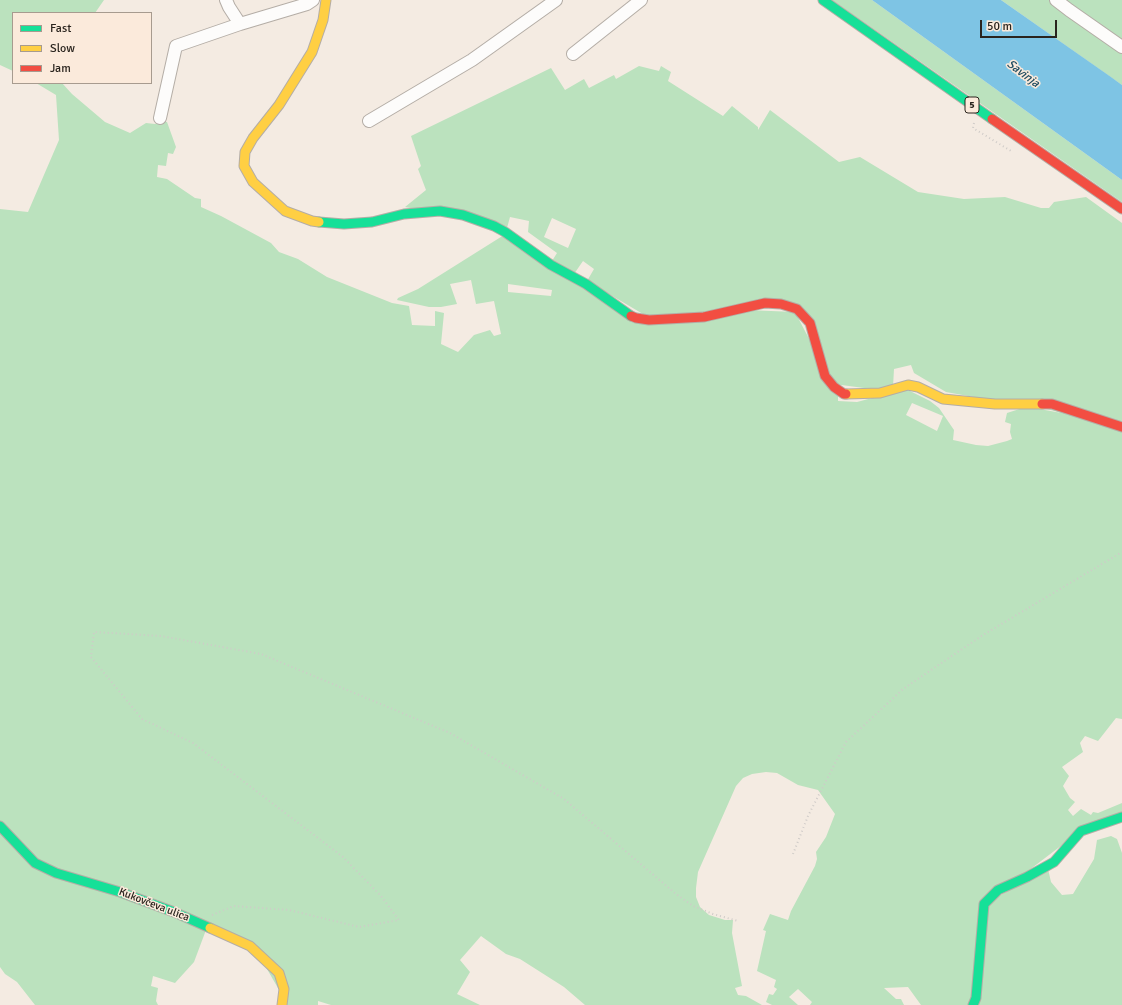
<!DOCTYPE html>
<meta charset="utf-8">
<style>
body{margin:0}
#map{position:relative;width:1122px;height:1005px;overflow:hidden;background:#f4ebe2;font-family:Signika,sans-serif}
canvas{display:block}
.legend{position:absolute;left:12px;top:12px;width:140px;height:72px;box-sizing:border-box;background:#fbeadb;border:1px solid #a79b8f;margin:0;padding:5px 7px;list-style:none;font-size:12px;color:#2a241e}
.legend li{display:flex;align-items:center;gap:8px;height:20px}
.legend b{width:20px;border:1px solid #a79b8f}
.scale{position:absolute;left:980px;top:20px;width:77px;height:18px;box-sizing:border-box;border:2px solid #2a241e;border-top:0;padding-left:5px;font-size:12px;line-height:14px;white-space:nowrap;color:#2a241e;-webkit-text-stroke:3px #fbeadb;paint-order:stroke}
</style>
<div id="map">
<canvas width="1122" height="1005"></canvas>
<ul class="legend">
<li><b style="height:5px;background:#16e098"></b>Fast</li>
<li><b style="height:5px;background:#ffcf43"></b>Slow</li>
<li><b style="height:5px;background:#f24e42"></b>Jam</li>
</ul>
<div class="scale">50 m</div>
</div>
<script>
const c = document.querySelector('canvas').getContext('2d');
c.lineJoin = 'round';
function paint(path, color) { c.fillStyle = color; c.fill(path, 'evenodd'); }
const shape = rows => new Path2D(rows.map(r => 'M' + r).join(''));
function stroke(path, color, width, dash) { c.strokeStyle = color; c.lineWidth = width; c.lineCap = dash ? 'butt' : 'round'; c.setLineDash(dash || []); c.stroke(path); }
function drawText(font, color, halo, rows, align = 'center') {
  c.font = font + ' Signika,sans-serif'; c.lineWidth = 3; c.setLineDash([]); c.textBaseline = 'middle'; c.strokeStyle = halo; c.fillStyle = color; for (const [text, x, y, turn = 0] of rows) {
    c.save(); c.translate(x, y); c.rotate((+turn || 0) * Math.PI / 180); c.textAlign = isNaN(turn) ? turn : align; if (halo) c.strokeText(text, 0, 0); c.fillText(text, 0, 0); c.restore();
  }
}
const green = shape([
 [0,0,104,0,95,13,13,13,13,71,0,65],
 [832,0,872,0,1122,180,1122,202],
 [1001,0,1051,0,1122,51,1122,85],
 [1065,0,1122,0,1122,41,1089,17],
 [639,66,659,71,661,66,671,72,668,81,723,116,732,106,758,127,758,130,770,110,839,162,860,157,918,192,964,199,1005,197,1041,208,1049,208,1054,202,1086,197,1122,223,1122,424,946,392,914,373,911,365,894,369,893,387,879,390,834,384,797,306,648,317,587,281,594,269,583,261,574,274,552,261,557,253,528,232,529,221,510,217,507,228,405,207,426,190,418,169,421,166,411,136,551,68,565,90,584,79,589,88,614,75,616,79],
 [552,218,576,229,568,248,544,237],
 [36,83,62,83,72,94,105,122,130,133,146,123,155,124,162,121,167,122,176,147,173,154,168,153,166,166,158,165,157,177,167,179,195,198,201,199,201,207,221,216,271,243,279,252,298,259,327,277,392,303,409,306,412,325,435,326,435,311,444,313,441,344,458,352,474,335,490,330,494,336,501,334,494,301,476,304,471,280,450,284,457,304,441,307,429,307,397,300,398,298,418,289,504,235,634,319,747,310,795,312,838,394,838,401,857,402,906,389,930,401,939,408,954,430,953,440,976,445,988,446,1007,441,1012,439,1010,432,1011,424,1005,422,1007,413,1032,405,1122,429,1122,719,1116,718,1098,741,1085,736,1080,743,1083,752,1062,767,1069,776,1063,786,1070,798,1075,802,1068,810,1073,816,1081,809,1091,815,1093,812,1098,813,1122,803,1122,813,1066,842,986,903,1048,869,1051,882,1062,895,1073,894,1094,859,1097,840,1111,836,1117,839,1122,853,1122,1005,921,1005,908,987,884,988,896,999,901,999,904,1005,810,1005,812,1002,798,989,789,997,798,1005,772,1005,766,1002,769,994,773,995,777,989,774,987,776,980,757,971,766,931,763,930,770,914,788,920,791,911,815,866,817,859,816,852,826,837,835,814,818,790,798,785,777,773,766,772,752,774,743,778,736,786,698,872,696,888,696,897,700,907,709,915,725,920,733,920,732,933,742,986,735,988,738,995,746,996,762,1005,585,1005,564,987,520,959,506,954,481,936,460,960,470,972,457,994,480,1005,331,1005,318,1001,318,1005,285,1005,286,1002,252,943,36,860,0,822,0,209,28,212,59,140,56,95],
 [508,284,552,290,551,296,508,292],
 [912,403,943,416,937,431,906,415],
 [0,830,20,854,206,930,194,962,175,983,153,976,151,986,158,988,156,1001,158,1005,35,1005,17,982,5,974,0,967]
]);
const water = shape([
 [872,0,1001,0,1111,77,1122,85,1122,180]
]);
const path = shape([
 [974,123,973,128,1011,151],
 [793,854,808,816,846,742,903,689,983,635,1122,552],
 [212,915,234,906,289,910,359,927,399,920,381,896,343,857,193,743,142,719,91,657,94,632,161,636,261,654,450,733,564,799,676,894,693,906,713,914,738,921]
]);
const street = shape([
 [226,0,229,7,240,24],
 [1056,0,1069,10,1122,47],
 [573,54,641,0],
 [160,118,176,46,240,24,307,4,313,0],
 [369,121,472,60,556,0]
]);
const fast = shape([
 [823,0,992,119],
 [319,222,344,224,372,222,404,214,440,211,463,215,494,226,505,232,551,265,586,284,631,316],
 [0,826,35,863,56,873,120,892,174,912,210,928],
 [973,1005,976,998,984,904,998,890,1027,877,1054,862,1081,831,1122,817]
]);
const slow = shape([
 [319,222,312,221,285,211,253,182,244,166,245,152,253,138,279,105,312,52,323,20,326,0],
 [846,394,880,393,908,385,918,387,943,399,995,404,1042,404],
 [210,928,250,946,279,973,284,989,282,1005]
]);
const jam = shape([
 [992,119,1122,209],
 [631,316,636,318,649,320,704,317,765,303,781,304,797,309,810,323,825,376,834,387,844,394,846,394],
 [1042,404,1052,404,1122,427]
]);
const shields = [
 [972,105,14]
];
const shieldNames = [
 ["5",972,105]
];
const streetNames = [
 ["Kukovčeva ulica",154,905,21]
];
const waterNames = [
 ["Savinja",1023,74,37]
];
paint(green, '#bbe2be');
paint(water, '#7ec4e4');
stroke(street, '#b4ada6', 14);
stroke(fast, '#b4ada6', 11);
stroke(slow, '#b4ada6', 11);
stroke(jam, '#b4ada6', 11);
stroke(path, '#cfcbc8', 2, [1, 3]);
stroke(street, '#fdfcfb', 12);
stroke(fast, '#16e098', 9);
stroke(slow, '#ffcf43', 9);
stroke(jam, '#f24e42', 9);
for (const [x, y, w] of shields) { const box = new Path2D(); box.roundRect(x - w / 2, y - 8, w, 16, 3); c.fillStyle = '#fbeadb'; c.fill(box); stroke(box, '#2a241e', 1); }
drawText('bold 10px', '#2a241e', null, shieldNames);
drawText('11px', '#2a241e', '#fbeadb', streetNames);
drawText('italic 12px', '#224e63', '#fbeadb', waterNames);
</script>
